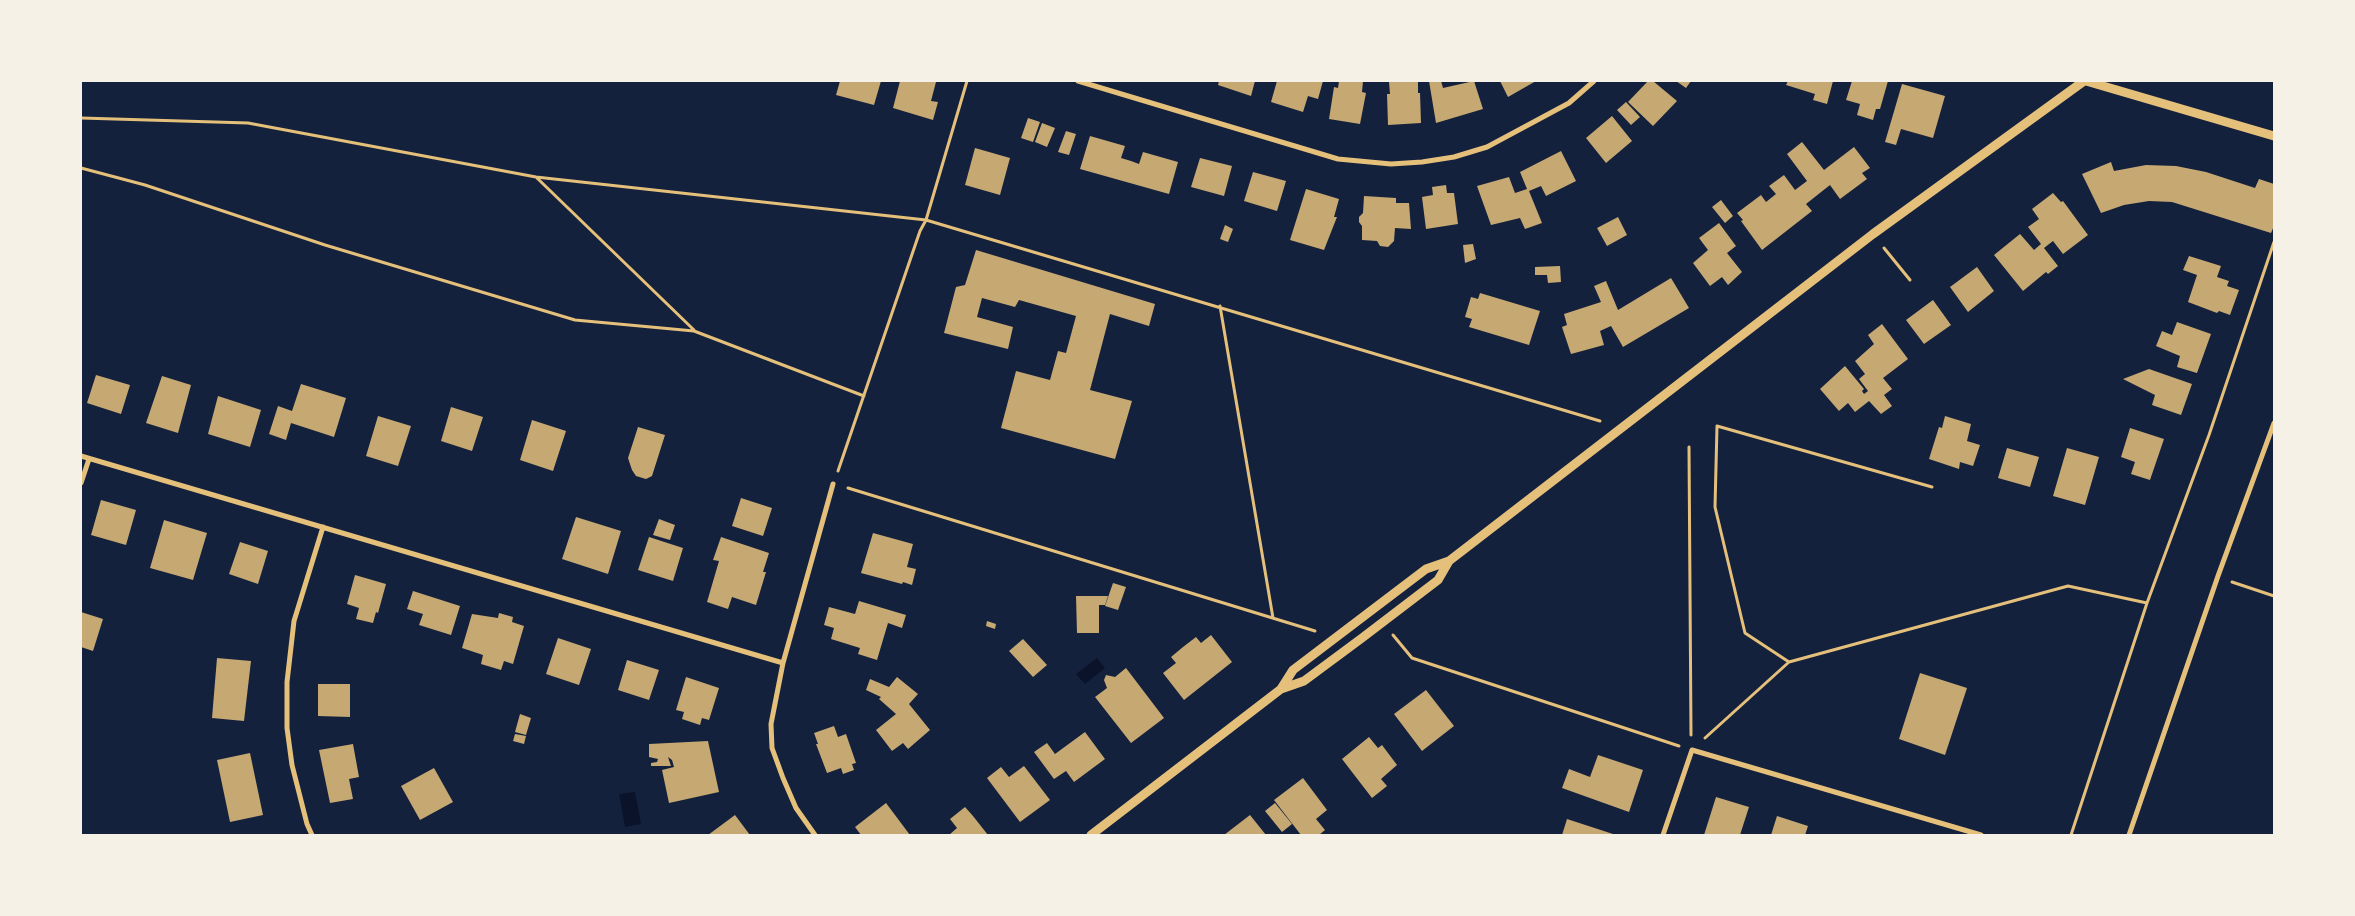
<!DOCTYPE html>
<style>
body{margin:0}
#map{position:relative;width:2355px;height:916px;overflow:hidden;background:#14213d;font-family:"DejaVu Sans",sans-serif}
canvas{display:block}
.frame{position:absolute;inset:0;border:82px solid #f6f1e7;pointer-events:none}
</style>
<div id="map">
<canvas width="2355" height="916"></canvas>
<div class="frame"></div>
</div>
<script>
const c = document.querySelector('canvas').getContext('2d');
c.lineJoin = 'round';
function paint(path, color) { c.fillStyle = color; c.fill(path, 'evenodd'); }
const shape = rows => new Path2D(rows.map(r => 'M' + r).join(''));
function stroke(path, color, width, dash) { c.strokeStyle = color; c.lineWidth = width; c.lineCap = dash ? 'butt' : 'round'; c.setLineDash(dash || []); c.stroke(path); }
const water = shape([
 [1097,658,1105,668,1085,684,1076,674],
 [635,792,641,824,625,827,619,794]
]);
const building = shape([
 [840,81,881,81,874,105,836,95],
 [900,81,936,82,931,101,938,102,933,120,893,108],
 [1219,81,1255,81,1251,96,1218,85],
 [1277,81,1323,81,1318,99,1308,96,1303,112,1271,102],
 [1339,81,1363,81,1362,92,1366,93,1360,124,1329,119,1334,87,1338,88],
 [1418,81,1418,93,1420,93,1421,123,1388,125,1387,94,1390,94,1389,82],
 [1429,81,1441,81,1443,88,1474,81,1483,109,1436,123],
 [1500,81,1536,81,1508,97],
 [1648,81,1653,81,1677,101,1653,126,1628,102],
 [1676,81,1691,81,1686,88],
 [1788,81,1833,81,1827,104,1813,100,1815,94,1786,85],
 [1852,81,1888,81,1880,109,1876,109,1873,120,1857,115,1860,104,1846,100],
 [1902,84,1945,96,1933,138,1901,129,1896,145,1885,142],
 [1626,102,1640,117,1631,125,1617,110],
 [1612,116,1632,141,1606,163,1586,138],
 [1028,118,1040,122,1033,142,1021,138],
 [1042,123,1055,128,1047,147,1035,142],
 [1066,131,1076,134,1069,155,1058,152],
 [1090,136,1125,146,1121,158,1131,161,1139,164,1143,152,1178,162,1169,194,1080,169],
 [1802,142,1824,170,1854,147,1870,168,1862,173,1867,179,1840,199,1830,185,1806,204,1812,211,1762,250,1741,221,1743,220,1737,213,1761,195,1766,202,1776,194,1769,186,1784,175,1795,190,1807,181,1787,154],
 [975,148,1010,158,1000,195,965,185],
 [1561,151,1576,181,1546,196,1541,186,1529,191,1542,223,1525,229,1520,218,1491,225,1477,186,1509,177,1515,193,1527,189,1520,172],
 [1200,158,1232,166,1224,196,1191,187],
 [2111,162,2114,171,2146,165,2176,166,2206,172,2255,188,2259,179,2274,184,2274,226,2271,233,2172,202,2149,201,2124,205,2101,213,2082,174],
 [1253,172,1286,181,1277,211,1244,201],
 [1446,185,1447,193,1454,193,1458,224,1426,229,1422,197,1433,195,1432,187],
 [1306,189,1339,199,1334,217,1337,217,1324,250,1290,240],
 [2053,193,2061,202,2063,201,2088,235,2063,254,2053,241,2044,248,2058,266,2048,274,2046,272,2023,291,1994,255,2020,234,2034,250,2041,244,2028,227,2039,219,2032,209],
 [1364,196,1396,198,1396,203,1409,203,1411,229,1395,228,1394,241,1388,247,1380,246,1377,241,1362,240,1362,226,1359,222,1359,217,1363,213],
 [1721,200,1733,216,1725,223,1712,207],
 [1618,217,1627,235,1607,246,1597,228],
 [1719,223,1736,246,1727,253,1742,272,1728,285,1722,277,1710,286,1693,263,1708,250,1699,238],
 [1225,225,1233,229,1228,242,1220,239],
 [1473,244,1476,259,1465,263,1463,245],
 [976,250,1155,304,1149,326,1110,314,1090,390,1132,401,1115,459,1001,428,1016,371,1050,380,1058,351,1066,353,1076,316,1019,300,1015,307,982,298,977,317,1013,327,1008,349,944,333,956,287,965,285],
 [2189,256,2221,266,2217,277,2229,281,2227,286,2239,290,2230,315,2219,311,2217,313,2188,302,2197,275,2183,270],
 [1560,266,1561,282,1548,283,1547,275,1535,275,1535,267],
 [1977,267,1994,291,1968,312,1950,287],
 [1671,278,1689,308,1623,347,1611,326,1600,331,1604,345,1571,354,1562,327,1567,325,1564,314,1601,302,1594,286,1606,281,1618,310],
 [1480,293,1540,311,1529,345,1469,327,1472,319,1465,317,1471,297,1478,299],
 [1933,300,1951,325,1924,344,1906,320],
 [2177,322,2211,334,2197,373,2177,367,2180,356,2156,346,2162,331,2172,335],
 [1882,324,1908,359,1883,378,1892,389,1884,395,1892,406,1881,414,1869,401,1855,412,1848,403,1839,411,1820,389,1845,366,1864,389,1862,391,1864,394,1868,391,1859,379,1865,374,1855,361,1874,344,1868,335],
 [2149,369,2192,384,2181,415,2152,405,2155,395,2123,379],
 [96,375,130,385,121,414,87,403],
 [162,376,191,385,178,433,146,423],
 [301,384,346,398,334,437,291,423,286,440,269,434,278,406,292,411],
 [218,396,261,410,250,447,208,434],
 [451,407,483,417,472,451,441,441],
 [378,416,411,426,398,466,366,456],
 [1945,416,1971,424,1967,441,1980,445,1973,466,1960,462,1959,469,1929,459,1939,427,1942,428],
 [532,420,566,431,553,471,520,460],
 [638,427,665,435,652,476,646,479,636,476,632,470,628,458],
 [2130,428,2164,439,2150,480,2131,474,2135,462,2121,457],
 [2007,448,2039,457,2030,487,1998,478],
 [2067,448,2099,457,2085,505,2053,496],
 [741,498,772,508,763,536,732,526],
 [101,500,136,510,126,545,91,535],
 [576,517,621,531,608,574,562,559],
 [659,519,675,525,670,540,653,535],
 [164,520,207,533,193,580,150,568],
 [873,533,913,544,907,567,916,569,912,585,903,582,902,584,861,573],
 [649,537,683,548,673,581,638,570],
 [721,537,769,553,763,572,766,572,756,605,732,597,728,609,707,602,719,561,713,560],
 [240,542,268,551,258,584,229,574],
 [355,575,386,584,378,613,376,612,373,623,356,619,359,608,347,604],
 [1113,583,1126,587,1118,610,1105,606],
 [413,591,460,606,451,635,419,625,423,614,407,609],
 [1076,596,1108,596,1105,605,1099,605,1099,633,1077,633],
 [859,601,906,615,902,628,888,623,877,660,858,654,860,648,831,639,834,628,824,625,829,607,855,614],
 [81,612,103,619,93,651,81,647],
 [499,613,513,617,512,622,524,626,513,664,504,661,501,670,481,664,483,655,462,648,472,614,498,618],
 [987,621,996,624,995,629,986,626],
 [1211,635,1232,662,1184,700,1163,673,1176,663,1171,657,1183,647,1196,637,1201,643],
 [558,638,591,649,579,685,546,674],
 [1023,639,1047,665,1033,677,1009,651],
 [217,658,251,661,244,721,212,718],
 [627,660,659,670,649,700,618,690],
 [1126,668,1164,718,1131,743,1095,697,1107,688,1104,680,1106,675,1115,677],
 [1920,673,1967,688,1945,755,1899,739],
 [686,677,719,688,709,720,702,718,700,725,682,719,684,712,676,710],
 [897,677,918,694,909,704,930,730,908,749,903,743,892,751,876,730,896,714,879,699,881,697,866,690,870,679,889,687],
 [318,684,350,684,350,717,318,716],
 [1426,690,1454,726,1422,751,1394,714],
 [520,714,531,718,526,735,515,732],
 [834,726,838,737,846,734,856,763,852,764,854,770,843,774,841,768,827,773,816,744,818,744,814,733],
 [1085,732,1105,759,1074,782,1066,771,1054,779,1034,752,1047,743,1055,754],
 [515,734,526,736,524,744,513,741],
 [1369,737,1378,748,1382,745,1397,765,1381,779,1387,786,1372,798,1342,759],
 [708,741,719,792,669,803,662,770,674,767,672,760,668,757,671,766,651,766,651,763,657,762,658,759,649,757,649,744],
 [353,744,359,777,349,779,353,799,330,803,319,750],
 [250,753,263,815,230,822,217,760],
 [1598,755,1643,770,1629,812,1562,788,1569,769,1590,777],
 [1024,766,1050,800,1020,822,987,778,1001,767,1009,777],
 [434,768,453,802,420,820,401,786],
 [1303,778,1327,810,1316,819,1325,830,1319,835,1301,835,1274,800],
 [1716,797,1749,807,1740,835,1704,835],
 [886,803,910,835,861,835,855,827],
 [1275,803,1292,824,1282,832,1265,811],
 [965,807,973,816,988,835,949,835,957,828,950,819],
 [735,815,750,835,708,835],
 [1250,815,1266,835,1224,835],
 [1777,816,1808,826,1805,835,1771,835],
 [1567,819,1613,834,1613,835,1562,835]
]);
const path = shape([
 [81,118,248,123,536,177,926,220,1600,421],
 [81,168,145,185,325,245,575,320,694,331,864,396],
 [537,178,694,330],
 [1884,248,1910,280],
 [1220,306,1273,618],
 [1689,447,1691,735],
 [838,471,920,231,926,220,967,81],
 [1932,487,1717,426,1715,507,1745,633,1789,662,2068,586,2147,603],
 [848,488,1315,631],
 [2232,582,2274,596],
 [1393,635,1412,658,1679,746],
 [1705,738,1789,662],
 [2071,835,2147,603,2209,435,2274,242]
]);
const minor = shape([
 [1078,81,1338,159,1391,164,1422,162,1454,157,1487,147,1569,103,1594,81],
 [81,456,783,663],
 [81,483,89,459],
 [312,835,307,824,292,765,287,728,287,682,294,621,323,527],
 [815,835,796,808,783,778,772,748,771,724,783,663,833,484],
 [1663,835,1692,750,1981,835],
 [2129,835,2218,576,2274,423]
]);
const tertiary = shape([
 [2086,81,2274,136],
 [1281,689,1304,681,1362,638,1438,580,1449,561],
 [1091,835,1281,689,1293,670,1426,569,1449,561,1873,234,2084,81]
]);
paint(water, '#0b132b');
paint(building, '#c6a872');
stroke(path, '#e5c07b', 3);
stroke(minor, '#e5c07b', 5);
stroke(tertiary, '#e5c07b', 9);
</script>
